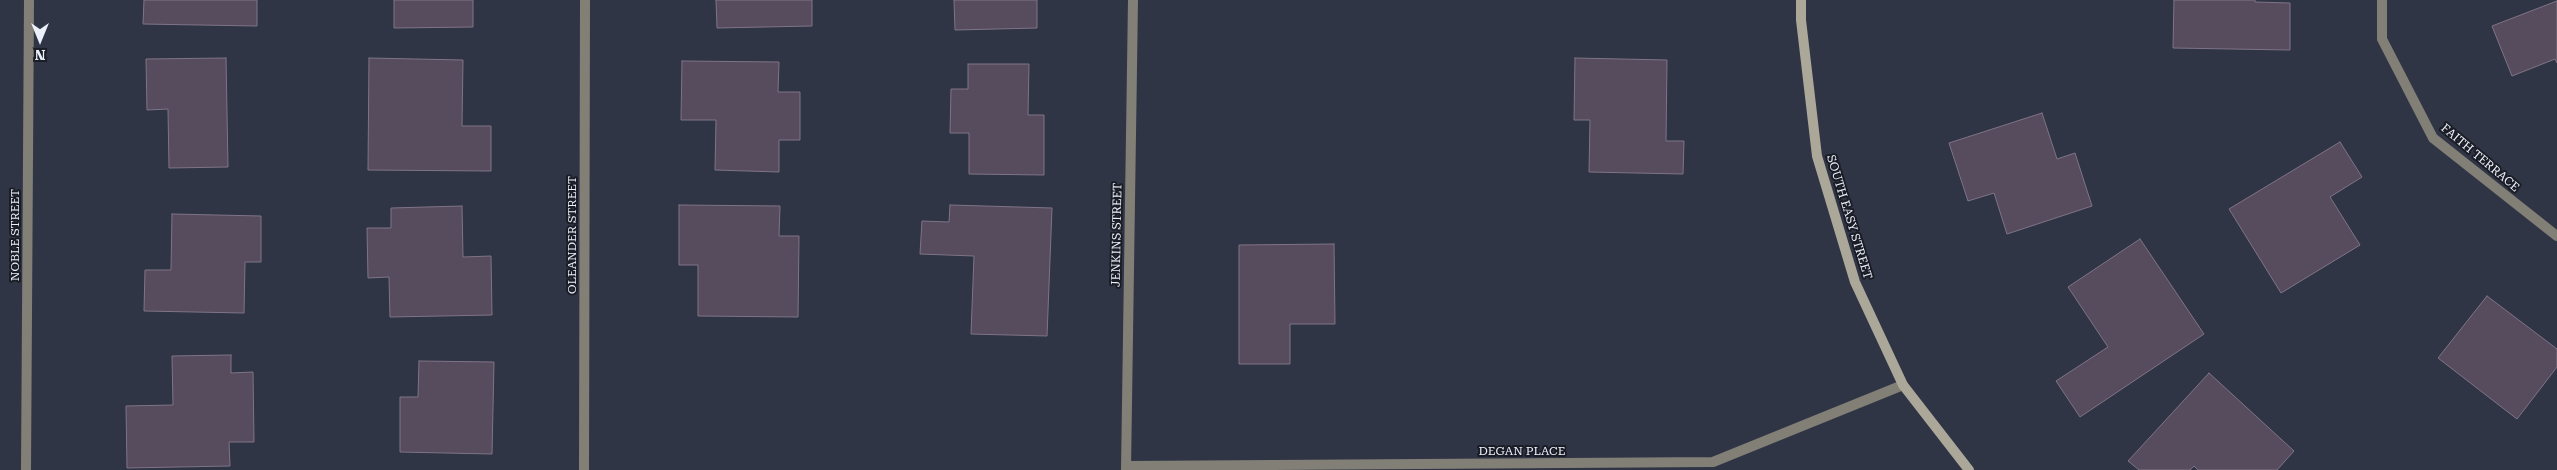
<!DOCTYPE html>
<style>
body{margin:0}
#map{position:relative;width:2557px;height:470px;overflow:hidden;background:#303546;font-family:"Roboto Serif",serif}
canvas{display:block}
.north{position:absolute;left:15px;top:15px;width:50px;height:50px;-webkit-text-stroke:4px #1a1d25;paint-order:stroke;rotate:180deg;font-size:14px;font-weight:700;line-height:20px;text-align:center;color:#ecf0fb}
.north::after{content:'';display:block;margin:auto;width:18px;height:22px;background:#ecf0fb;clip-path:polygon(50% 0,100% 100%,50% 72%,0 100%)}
</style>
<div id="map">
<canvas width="2557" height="470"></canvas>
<div class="north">N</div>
</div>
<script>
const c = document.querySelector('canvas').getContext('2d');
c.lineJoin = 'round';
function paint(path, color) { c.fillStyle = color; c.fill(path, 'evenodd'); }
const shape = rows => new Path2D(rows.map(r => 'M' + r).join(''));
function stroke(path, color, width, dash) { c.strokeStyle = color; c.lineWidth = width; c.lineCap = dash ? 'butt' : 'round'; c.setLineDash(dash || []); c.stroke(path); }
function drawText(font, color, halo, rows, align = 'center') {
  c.font = font + ' "Roboto Serif",serif'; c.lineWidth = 4; c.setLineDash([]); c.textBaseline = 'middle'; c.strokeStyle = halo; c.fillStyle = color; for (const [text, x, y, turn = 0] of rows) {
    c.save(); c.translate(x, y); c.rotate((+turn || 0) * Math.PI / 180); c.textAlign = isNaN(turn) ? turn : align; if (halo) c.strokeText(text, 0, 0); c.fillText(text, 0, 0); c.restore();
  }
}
const building = shape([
 [144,0,257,0,257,26,143,24,144,0],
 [394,0,473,0,473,27,394,28,394,0],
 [716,0,812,0,812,26,717,28,716,0],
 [954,0,1037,0,1037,28,955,30,954,0],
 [2174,0,2255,0,2255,2,2290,3,2290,50,2173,48,2174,0],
 [2557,1,2557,63,2555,59,2512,76,2492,26,2557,1],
 [226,58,228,167,169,168,168,109,147,110,146,59,226,58],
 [369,58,463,60,462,126,491,126,491,171,368,170,369,58],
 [1575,58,1667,60,1666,141,1684,141,1683,174,1589,172,1590,120,1574,120,1575,58],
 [682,61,779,62,778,92,800,92,800,140,779,140,779,172,715,170,716,120,681,120,682,61],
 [968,64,1029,64,1028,115,1044,115,1044,175,969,174,969,133,950,133,951,89,968,89,968,64],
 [2042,113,2057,159,2075,153,2092,206,2007,234,1994,193,1968,201,1949,143,2042,113],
 [2340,142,2362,177,2330,197,2360,245,2281,293,2229,209,2340,142],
 [679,205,780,206,779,236,799,236,798,317,698,316,698,265,679,265,679,205],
 [950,205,1052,208,1047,336,971,334,974,256,920,254,922,221,949,222,950,205],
 [462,206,463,257,491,256,492,315,390,317,389,277,368,278,367,228,391,228,391,208,462,206],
 [172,214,261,216,261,262,245,262,244,313,144,311,145,270,171,270,172,214],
 [2140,239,2204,334,2080,417,2056,381,2108,347,2068,287,2140,239],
 [1334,244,1335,324,1290,324,1290,364,1239,364,1239,245,1334,244],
 [2487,296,2557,349,2557,367,2517,419,2438,358,2487,296],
 [231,355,231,373,253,372,254,442,229,442,230,466,127,468,126,406,173,405,172,356,231,355],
 [419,361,494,362,492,454,400,452,400,397,418,397,419,361],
 [2209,373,2294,451,2277,470,2198,470,2194,466,2190,470,2139,470,2128,461,2209,373]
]);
const street = shape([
 [2382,0,2382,39,2433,138,2557,236],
 [1126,466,1713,462,1903,385],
 [26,470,29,0],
 [584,470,585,0],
 [1126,470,1133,0]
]);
const secondary = shape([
 [1801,0,1801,20,1817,156,1855,282,1903,385,1969,470]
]);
const streetNames = [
 ["FAITH TERRACE",2480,158,40],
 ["SOUTH EASY STREET",1849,217,73],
 ["NOBLE STREET",15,235,-90],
 ["OLEANDER STREET",572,235,-90],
 ["JENKINS STREET",1117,235,-89],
 ["DEGAN PLACE",1522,451]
];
paint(building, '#564c5d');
stroke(building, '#7f7487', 1);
stroke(street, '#827f76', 10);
stroke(secondary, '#aca899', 10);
drawText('12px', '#ecf0fb', '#1a1d25', streetNames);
</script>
